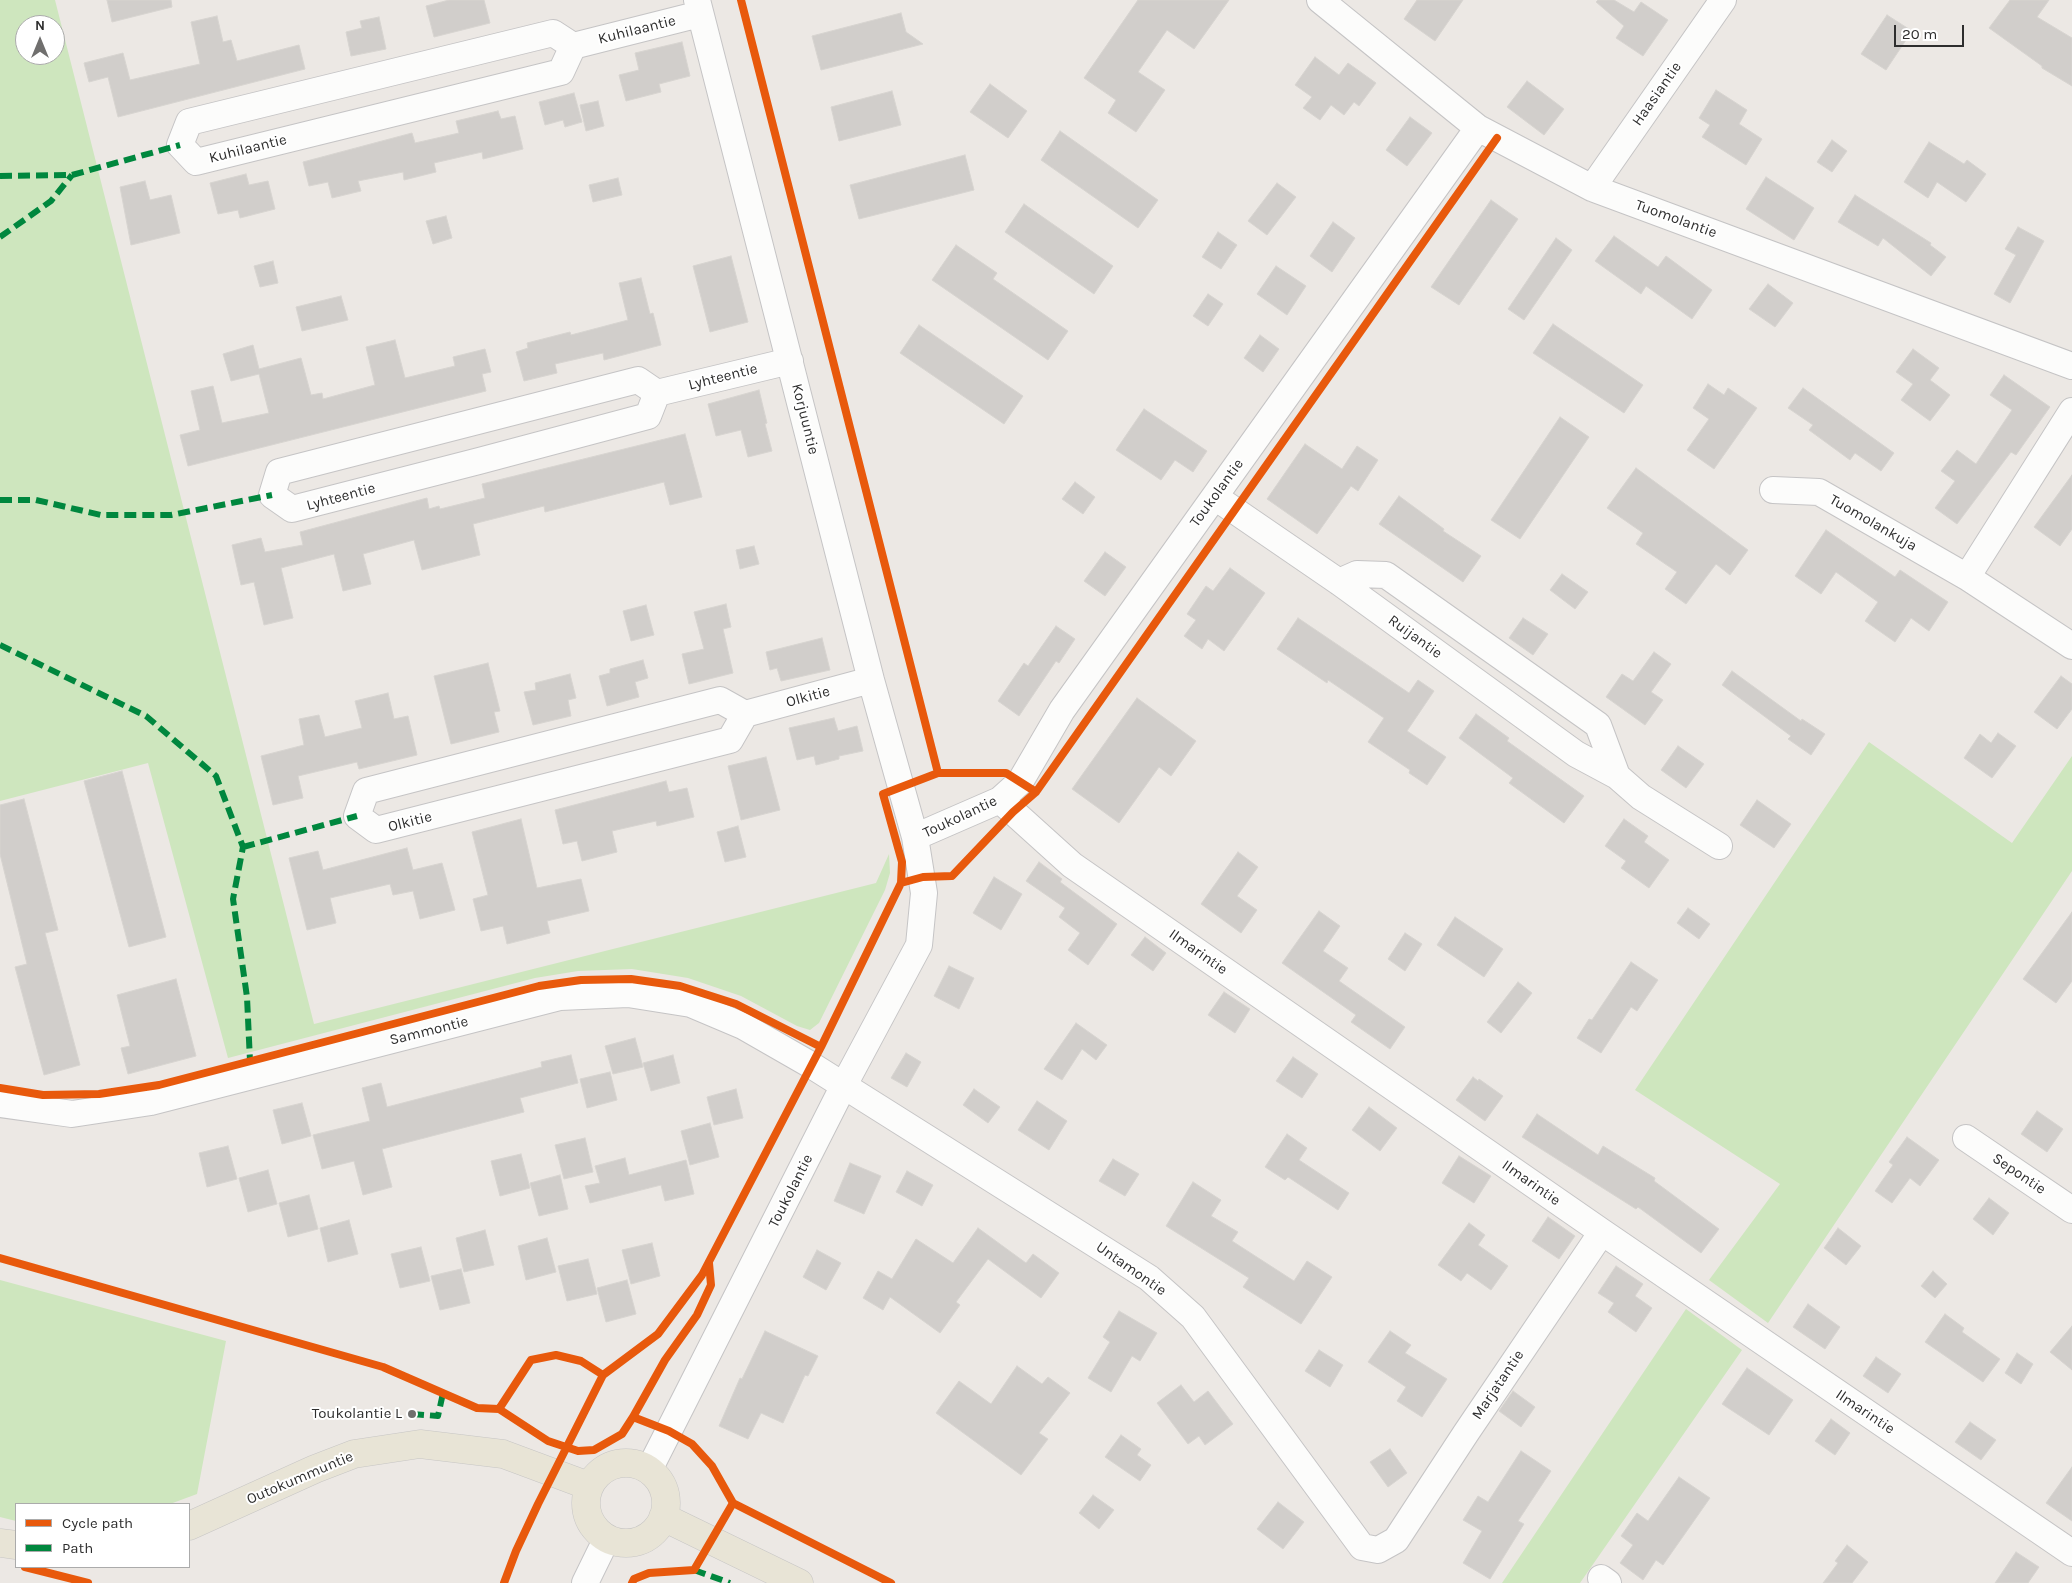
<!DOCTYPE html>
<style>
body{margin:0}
#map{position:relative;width:2072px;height:1583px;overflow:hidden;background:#ece8e4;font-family:Karla,sans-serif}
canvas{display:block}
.legend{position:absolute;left:15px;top:1503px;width:175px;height:65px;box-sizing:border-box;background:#fff;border:1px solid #ababab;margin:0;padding:6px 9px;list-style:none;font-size:15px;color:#2e2e2e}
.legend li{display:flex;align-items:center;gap:10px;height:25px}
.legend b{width:25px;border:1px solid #ababab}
.north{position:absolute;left:15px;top:15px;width:50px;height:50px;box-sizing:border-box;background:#fff;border:1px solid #ababab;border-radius:50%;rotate:0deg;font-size:14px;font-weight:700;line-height:20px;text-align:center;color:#2e2e2e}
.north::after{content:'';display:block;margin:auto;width:18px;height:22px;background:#706f6e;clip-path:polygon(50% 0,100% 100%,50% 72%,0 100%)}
.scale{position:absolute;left:1894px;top:25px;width:70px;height:22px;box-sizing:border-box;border:2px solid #2e2e2e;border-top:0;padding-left:6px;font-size:15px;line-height:18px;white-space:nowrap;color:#2e2e2e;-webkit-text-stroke:4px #fff;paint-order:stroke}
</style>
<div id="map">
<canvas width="2072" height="1583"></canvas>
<ul class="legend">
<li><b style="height:6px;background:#e8590c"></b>Cycle path</li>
<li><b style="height:6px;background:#00873e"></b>Path</li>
</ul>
<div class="north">N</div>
<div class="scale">20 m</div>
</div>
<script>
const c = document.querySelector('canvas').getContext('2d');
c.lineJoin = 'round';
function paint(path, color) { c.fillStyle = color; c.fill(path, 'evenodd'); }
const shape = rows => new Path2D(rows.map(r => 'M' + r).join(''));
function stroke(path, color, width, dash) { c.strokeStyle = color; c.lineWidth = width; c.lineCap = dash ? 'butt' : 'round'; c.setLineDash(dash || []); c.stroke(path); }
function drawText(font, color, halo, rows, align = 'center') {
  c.font = font + ' Karla,sans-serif'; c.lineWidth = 4; c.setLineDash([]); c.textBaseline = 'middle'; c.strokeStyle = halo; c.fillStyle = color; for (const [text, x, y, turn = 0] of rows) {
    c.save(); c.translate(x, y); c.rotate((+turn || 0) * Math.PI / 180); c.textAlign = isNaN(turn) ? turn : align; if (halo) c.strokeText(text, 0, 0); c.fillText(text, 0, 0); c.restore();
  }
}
const green = shape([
 [0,0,55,0,314,1024,876,883,889,854,890,873,885,890,819,1023,810,1030,797,1026,741,996,688,978,632,969,578,971,535,978,228,1058,148,763,0,801],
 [25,25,55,25,55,55,25,55],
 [1869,742,2012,843,2072,756,2072,871,1768,1323,1709,1280,1780,1184,1635,1090],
 [0,1280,226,1341,197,1494,170,1504,16,1504,16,1521,0,1517],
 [1686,1309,1742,1350,1580,1583,1502,1583]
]);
const building = shape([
 [107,0,171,0,172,7,112,22,107,0],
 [449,0,484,0,490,23,434,37,426,6,449,0],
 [1138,0,1229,0,1194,49,1167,30,1138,72,1165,90,1136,132,1108,113,1116,100,1084,78,1138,0],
 [1417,0,1463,0,1435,41,1404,19,1417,0],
 [1598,0,1614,0,1634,12,1641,2,1668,20,1643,56,1616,38,1624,26,1596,2,1598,0],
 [2010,0,2049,0,2037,17,2072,38,2072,86,2042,68,2042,66,1989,28,2010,0],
 [901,13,906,32,923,44,821,70,812,36,901,13],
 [1887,15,1912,31,1886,70,1861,54,1887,15],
 [217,16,223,42,231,40,237,61,299,45,305,69,118,117,108,77,89,82,84,63,123,53,130,80,200,64,191,22,217,16],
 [379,17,386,49,351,56,346,32,362,28,360,21,379,17],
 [682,42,690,76,659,84,661,92,626,101,619,75,639,70,635,53,682,42],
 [1315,57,1339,75,1348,63,1376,83,1359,106,1354,102,1344,115,1331,105,1320,120,1303,108,1312,97,1295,85,1315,57],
 [1527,81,1564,109,1544,135,1507,107,1527,81],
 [990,84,1027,111,1008,138,970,112,990,84],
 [1716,90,1747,110,1739,124,1762,139,1746,165,1702,137,1710,125,1699,118,1716,90],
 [892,91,901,125,839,141,831,107,892,91],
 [574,93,582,122,565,127,563,120,545,125,539,102,574,93],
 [598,101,604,126,586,131,580,105,598,101],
 [498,111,501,119,515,116,523,149,483,159,482,152,434,163,436,172,404,180,403,172,358,181,361,191,332,198,328,182,309,186,303,162,412,133,415,143,459,133,456,121,498,111],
 [1410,117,1432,133,1407,166,1386,150,1410,117],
 [1060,131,1158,200,1138,228,1041,160,1060,131],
 [1832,140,1847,151,1832,172,1817,162,1832,140],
 [1929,142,1964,164,1967,160,1986,174,1966,202,1937,182,1928,198,1904,182,1929,142],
 [965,155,974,190,859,219,850,185,965,155],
 [246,174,249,185,268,181,275,209,240,218,238,210,218,214,210,183,246,174],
 [1766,177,1814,208,1794,240,1746,209,1766,177],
 [618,178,622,195,593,202,589,185,618,178],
 [145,181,150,200,171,195,180,233,131,245,120,187,145,181],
 [1277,183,1296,197,1267,235,1248,221,1277,183],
 [1855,195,1931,243,1930,245,1946,257,1931,276,1883,238,1878,246,1838,222,1855,195],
 [1491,200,1518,219,1459,305,1431,287,1491,200],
 [1024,204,1113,266,1094,294,1005,232,1024,204],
 [446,216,452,238,433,244,426,221,446,216],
 [1333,222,1355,238,1332,272,1310,256,1333,222],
 [2018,227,2044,241,2010,303,1994,294,2016,255,2005,249,2018,227],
 [1218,232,1237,245,1221,269,1202,257,1218,232],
 [1614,236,1658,267,1666,256,1712,290,1692,319,1646,286,1641,294,1595,261,1614,236],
 [1556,238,1572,250,1524,320,1508,309,1556,238],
 [956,245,997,273,993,279,1068,331,1048,360,932,280,956,245],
 [731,256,748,322,710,332,693,266,731,256],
 [273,261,278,283,260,287,254,266,273,261],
 [1276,266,1306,286,1287,315,1257,294,1276,266],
 [641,278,650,314,653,313,661,345,604,360,603,353,555,364,557,373,524,381,516,352,528,348,527,343,570,332,571,335,628,320,619,283,641,278],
 [1768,284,1793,303,1775,327,1749,309,1768,284],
 [1208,294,1223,304,1208,326,1193,316,1208,294],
 [341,296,348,320,302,331,296,307,341,296],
 [1553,324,1643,385,1624,413,1533,353,1553,324],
 [919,325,1023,396,1004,424,900,353,919,325],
 [1260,335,1279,349,1263,372,1244,358,1260,335],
 [395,340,405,378,455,366,453,357,485,349,491,372,482,374,486,391,188,466,180,435,200,430,191,391,213,386,222,423,269,413,259,374,231,381,223,354,253,345,259,369,301,358,311,395,322,393,323,399,375,385,366,347,395,340],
 [1913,349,1939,368,1930,380,1950,395,1930,421,1901,400,1913,384,1896,372,1913,349],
 [2004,375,2050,407,2016,455,2011,452,1957,524,1935,508,1955,481,1941,471,1957,450,1976,464,2012,410,1990,395,2004,375],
 [1708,384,1724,395,1728,388,1757,408,1714,469,1687,450,1709,419,1693,408,1708,384],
 [1803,388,1894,453,1881,471,1855,453,1850,460,1809,430,1813,425,1788,408,1803,388],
 [759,390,767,423,765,424,772,451,748,457,741,430,716,436,708,404,759,390],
 [1144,409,1207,451,1193,472,1175,460,1161,480,1116,450,1144,409],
 [1560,417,1589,437,1520,539,1491,520,1560,417],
 [685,434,702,497,670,505,664,482,545,512,544,506,473,524,480,555,422,570,414,540,363,554,371,584,343,591,334,554,281,568,293,618,264,625,254,582,241,585,232,545,261,538,265,552,303,545,300,532,427,498,429,509,439,506,440,509,485,498,482,484,685,434],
 [1305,444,1342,469,1357,446,1378,460,1358,491,1351,486,1317,534,1267,499,1305,444],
 [1636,468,1748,550,1730,575,1716,564,1686,604,1665,589,1677,572,1636,544,1643,533,1607,508,1636,468],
 [2072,475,2072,529,2060,546,2034,527,2072,475],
 [1075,482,1095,497,1083,514,1062,499,1075,482],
 [1399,496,1444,529,1443,531,1481,556,1463,582,1379,524,1399,496],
 [1826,530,1895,577,1900,570,1948,602,1929,631,1911,618,1895,642,1865,621,1878,602,1836,572,1821,594,1795,576,1826,530],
 [754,546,759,564,740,569,736,550,754,546],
 [1105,552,1126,567,1105,596,1084,581,1105,552],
 [1230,568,1265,593,1224,651,1208,639,1202,649,1184,636,1196,620,1187,614,1206,586,1213,591,1230,568],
 [1562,574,1588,592,1575,609,1550,590,1562,574],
 [726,604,731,627,723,629,733,673,689,684,682,654,704,649,694,612,726,604],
 [646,605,654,635,631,641,623,611,646,605],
 [1298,618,1409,693,1418,680,1434,691,1407,731,1446,757,1427,785,1409,773,1410,770,1368,742,1384,718,1328,680,1327,683,1277,649,1298,618],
 [1523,618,1548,634,1533,655,1509,638,1523,618],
 [1056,626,1075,639,1059,663,1056,661,1019,716,998,701,1024,663,1028,666,1056,626],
 [822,638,830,670,781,681,777,668,770,670,766,652,822,638],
 [1654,652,1671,664,1651,692,1663,700,1645,725,1606,697,1622,674,1633,681,1654,652],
 [643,660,648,678,635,682,639,697,607,706,599,676,610,673,610,669,643,660],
 [488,663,500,711,494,712,499,732,451,744,434,676,488,663],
 [1732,671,1801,721,1802,719,1825,734,1811,755,1788,739,1791,736,1722,685,1732,671],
 [570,674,576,698,568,700,571,716,533,725,524,692,536,690,535,683,570,674],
 [2061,676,2072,684,2072,709,2057,729,2034,712,2061,676],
 [388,693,394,719,408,716,417,755,359,769,357,762,298,776,303,798,273,805,261,756,304,745,299,719,319,715,325,737,362,728,355,701,388,693],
 [1137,698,1196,741,1171,776,1159,767,1119,823,1072,789,1137,698],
 [1476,714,1509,738,1507,741,1584,796,1564,823,1509,783,1513,778,1459,738,1476,714],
 [834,718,838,731,857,726,863,751,839,756,839,759,816,765,814,756,797,760,789,728,834,718],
 [1998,733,2016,746,1992,778,1964,758,1980,734,1991,743,1998,733],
 [1678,746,1704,764,1686,788,1661,770,1678,746],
 [766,757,780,810,741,820,728,766,766,757],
 [122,771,166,937,129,947,84,781,122,771],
 [666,781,669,792,687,788,694,817,657,826,656,821,612,831,617,852,582,861,577,841,563,844,555,810,666,781],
 [24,799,58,930,45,933,80,1065,44,1075,15,967,27,964,0,854,0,805,24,799],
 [1757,800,1791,824,1774,848,1740,825,1757,800],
 [521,819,537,888,581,879,589,911,547,921,550,933,507,944,503,926,481,931,473,899,488,895,472,832,521,819],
 [1624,819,1648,836,1644,842,1669,860,1649,888,1621,868,1626,861,1605,846,1624,819],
 [738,826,746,857,725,862,717,832,738,826],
 [407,848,413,870,442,863,455,910,420,919,413,891,393,895,390,884,330,898,336,923,307,930,289,858,318,851,323,870,407,848],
 [1238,852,1258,867,1237,896,1257,910,1241,933,1201,904,1238,852],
 [1039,862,1062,879,1060,882,1117,924,1088,965,1068,950,1080,933,1059,917,1065,908,1026,881,1039,862],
 [994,877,1022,894,1001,930,973,913,994,877],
 [1688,908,1710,924,1699,939,1677,923,1688,908],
 [1319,911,1340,926,1323,951,1348,968,1339,981,1405,1027,1390,1049,1351,1022,1356,1015,1282,963,1319,911],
 [2072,912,2072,981,2056,1003,2023,979,2072,912],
 [1455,917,1503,949,1484,977,1437,945,1455,917],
 [1405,933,1422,944,1405,971,1388,959,1405,933],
 [1145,937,1166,953,1153,971,1131,955,1145,937],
 [1631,962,1658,980,1637,1011,1631,1007,1601,1053,1577,1038,1589,1019,1592,1020,1631,962],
 [949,966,974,978,959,1009,934,996,949,966],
 [176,979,196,1056,128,1074,121,1048,130,1046,117,995,176,979],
 [1518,982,1532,993,1501,1033,1487,1022,1518,982],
 [1224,992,1250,1009,1235,1033,1208,1015,1224,992],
 [1076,1023,1107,1045,1096,1060,1082,1049,1062,1080,1044,1069,1076,1023],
 [635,1038,643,1067,613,1074,605,1046,635,1038],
 [906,1053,921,1062,907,1087,891,1078,906,1053],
 [571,1055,578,1083,520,1098,524,1112,382,1149,392,1187,363,1195,354,1161,322,1169,313,1135,370,1121,362,1088,381,1083,387,1107,542,1067,541,1062,571,1055],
 [673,1055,680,1083,651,1091,643,1063,673,1055],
 [1293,1057,1318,1074,1302,1098,1276,1081,1293,1057],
 [610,1072,617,1100,587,1108,580,1079,610,1072],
 [1473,1077,1478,1081,1479,1079,1503,1096,1485,1121,1456,1100,1473,1077],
 [736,1089,743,1118,714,1125,707,1097,736,1089],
 [974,1089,1000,1107,988,1123,963,1105,974,1089],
 [1037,1101,1067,1121,1049,1150,1018,1130,1037,1101],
 [302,1103,311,1136,282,1144,273,1110,302,1103],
 [1369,1107,1397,1128,1380,1151,1352,1130,1369,1107],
 [2037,1111,2063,1129,2047,1152,2021,1134,2037,1111],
 [1537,1114,1598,1155,1603,1146,1655,1178,1654,1181,1719,1229,1701,1253,1638,1207,1636,1209,1522,1137,1537,1114],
 [710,1123,719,1157,690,1165,681,1131,710,1123],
 [1287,1134,1307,1148,1299,1160,1349,1193,1338,1210,1288,1177,1285,1180,1265,1167,1287,1134],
 [1907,1137,1939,1160,1920,1186,1910,1178,1892,1203,1875,1191,1893,1165,1889,1162,1907,1137],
 [585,1138,593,1172,564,1179,555,1145,585,1138],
 [228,1146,237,1179,207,1187,199,1153,228,1146],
 [521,1154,530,1188,500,1196,491,1161,521,1154],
 [1459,1156,1491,1176,1474,1203,1442,1183,1459,1156],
 [625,1158,629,1175,686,1160,694,1194,665,1201,661,1185,590,1203,585,1186,600,1183,595,1166,625,1158],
 [1113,1159,1139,1174,1125,1196,1099,1181,1113,1159],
 [850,1163,881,1176,864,1214,834,1201,850,1163],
 [268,1170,277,1204,248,1212,239,1178,268,1170],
 [907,1171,933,1185,922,1206,896,1192,907,1171],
 [560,1175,568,1209,539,1216,530,1183,560,1175],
 [1193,1182,1221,1200,1211,1216,1238,1232,1232,1241,1294,1281,1307,1261,1332,1277,1301,1324,1243,1287,1249,1278,1166,1226,1193,1182],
 [309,1195,318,1229,288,1237,279,1203,309,1195],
 [1989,1198,2009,1213,1993,1235,1973,1219,1989,1198],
 [1548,1217,1575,1236,1559,1259,1532,1241,1548,1217],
 [349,1220,358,1254,328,1262,320,1228,349,1220],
 [1469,1223,1485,1235,1478,1245,1508,1266,1491,1290,1467,1273,1461,1281,1438,1265,1469,1223],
 [978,1228,1026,1263,1033,1254,1059,1273,1041,1298,988,1259,956,1302,960,1305,940,1333,890,1297,883,1310,863,1298,878,1271,892,1279,916,1239,953,1263,978,1228],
 [1838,1228,1861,1246,1846,1265,1824,1248,1838,1228],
 [485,1230,494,1265,464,1272,456,1238,485,1230],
 [547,1238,556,1272,526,1280,518,1246,547,1238],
 [652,1243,660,1276,631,1284,622,1250,652,1243],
 [421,1247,430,1281,400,1288,391,1254,421,1247],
 [817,1250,841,1263,826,1290,803,1277,817,1250],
 [588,1259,597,1294,567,1301,558,1266,588,1259],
 [1616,1266,1643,1284,1635,1296,1652,1308,1636,1332,1608,1312,1614,1303,1598,1293,1616,1266],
 [461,1269,470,1303,440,1310,431,1276,461,1269],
 [1933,1271,1947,1284,1935,1298,1921,1286,1933,1271],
 [627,1280,636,1314,606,1322,597,1288,627,1280],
 [1808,1304,1840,1327,1825,1349,1793,1327,1808,1304],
 [1119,1311,1157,1333,1140,1361,1132,1356,1111,1392,1088,1378,1110,1342,1103,1337,1119,1311],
 [1945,1314,1964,1328,1962,1332,2000,1359,1983,1382,1925,1342,1945,1314],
 [2072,1326,2072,1370,2050,1352,2072,1326],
 [765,1331,818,1356,808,1376,805,1375,783,1423,761,1413,748,1439,719,1426,740,1378,742,1379,765,1331],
 [1390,1331,1411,1345,1405,1353,1447,1379,1422,1417,1397,1401,1406,1387,1368,1362,1390,1331],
 [1319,1350,1343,1365,1330,1387,1305,1371,1319,1350],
 [2017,1353,2033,1364,2021,1384,2005,1373,2017,1353],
 [1876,1357,1901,1374,1888,1393,1863,1376,1876,1357],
 [1017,1366,1042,1384,1048,1377,1070,1393,1039,1433,1048,1439,1021,1475,936,1413,959,1381,991,1404,1017,1366],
 [1747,1368,1793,1400,1769,1435,1722,1404,1747,1368],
 [1181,1385,1194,1402,1208,1391,1233,1424,1205,1445,1199,1436,1188,1444,1157,1403,1181,1385],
 [1513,1391,1535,1407,1521,1427,1499,1411,1513,1391],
 [1831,1419,1850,1433,1835,1455,1815,1441,1831,1419],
 [1970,1422,1996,1440,1981,1460,1955,1442,1970,1422],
 [1121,1435,1141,1449,1137,1455,1151,1465,1140,1481,1105,1457,1121,1435],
 [1390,1449,1407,1473,1388,1487,1370,1462,1390,1449],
 [1521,1451,1551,1471,1518,1521,1524,1524,1490,1579,1463,1563,1482,1531,1463,1520,1478,1496,1488,1502,1521,1451],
 [2072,1467,2072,1521,2046,1503,2072,1467],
 [1679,1477,1710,1498,1663,1565,1656,1560,1643,1580,1620,1563,1633,1545,1621,1536,1637,1513,1648,1521,1679,1477],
 [1093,1495,1114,1510,1099,1529,1079,1513,1093,1495],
 [1278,1502,1304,1522,1283,1549,1257,1529,1278,1502],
 [1847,1545,1868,1562,1852,1583,1823,1583,1838,1563,1835,1561,1847,1545],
 [2016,1552,2039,1567,2028,1583,1995,1583,2016,1552]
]);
const minor = shape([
 [697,0,871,680,915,837],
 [1320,0,1478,128,1592,188,2072,366],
 [573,46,561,72,196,162,180,145,189,122,553,33,573,46,700,14],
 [1592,188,1723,0],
 [657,393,648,416,479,461,292,509,272,495,279,472,638,380,657,393,790,361],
 [1773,490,1819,492,1967,577,2072,646],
 [1215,497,1339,582,1576,754,1617,776],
 [1967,577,2072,411],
 [1339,582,1357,574,1386,575,1598,725,1617,776,1641,797,1719,846],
 [745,714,730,740,376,830,357,816,366,791,720,700,745,714,871,680],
 [1000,800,1072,865,1602,1232,2072,1553],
 [0,1104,72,1114,151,1102,560,997,628,994,691,1004,743,1026,811,1065,1149,1278,1193,1317,1362,1547,1378,1550,1396,1540,1466,1433,1602,1232],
 [1966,1138,2072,1210],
 [649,1470,844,1085,919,945,924,893,915,837,1000,800,1020,782,1062,710,1478,128],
 [1601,1578,1608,1583],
 [585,1583,607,1538]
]);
const major = shape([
 '586 1503a40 40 0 1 1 80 0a40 40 0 1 1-80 0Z',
 [663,1517,799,1583],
 [189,1526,315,1469,354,1454,420,1444,503,1454,589,1486],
 [0,1543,16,1545]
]);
const quiet = shape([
 [0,176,72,175,180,145],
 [0,237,51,201,72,175],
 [0,500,36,500,101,515,171,515,272,495],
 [0,645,146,716,216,776,243,847,233,899,247,997,250,1061],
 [243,847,357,816],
 [412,1414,438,1416,443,1393],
 [694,1570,730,1583]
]);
const cycleway = shape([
 [741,0,938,773,1006,773,1036,792],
 [901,883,902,862,883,794,938,773],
 [0,1088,43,1095,99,1094,159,1085,539,986,581,980,631,979,680,986,736,1004,821,1047],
 [0,1258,383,1367,477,1408,499,1409,548,1441,578,1451,594,1450,622,1434,633,1417,669,1431,692,1444,712,1466,733,1503,891,1583],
 [499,1409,531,1360,556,1355,581,1361,603,1375],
 [633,1417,665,1360,697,1315,711,1285,709,1263],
 [25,1567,88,1583],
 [504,1583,516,1551,538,1504,603,1375,658,1334,702,1275,821,1047,901,883,923,877,952,876,1013,812,1036,792,1497,138],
 [632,1583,634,1579,649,1573,694,1570,733,1503]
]);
const markers = [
 [412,1414,5,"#706f6e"]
];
const streetNames = [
 ["Kuhilaantie",637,30,-14],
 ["Haasiantie",1657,94,-55],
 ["Kuhilaantie",248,149,-14],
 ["Tuomolantie",1676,219,20],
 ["Lyhteentie",723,377,-14],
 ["Korjuuntie",805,419,76],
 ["Toukolantie",1217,493,-54],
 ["Lyhteentie",341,497,-15],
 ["Tuomolankuja",1873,523,30],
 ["Ruijantie",1415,637,36],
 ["Olkitie",808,697,-15],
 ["Toukolantie",960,817,-25],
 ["Olkitie",410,822,-14],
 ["Ilmarintie",1198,952,35],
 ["Sammontie",429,1031,-14],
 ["Sepontie",2019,1174,34],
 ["Ilmarintie",1531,1183,35],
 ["Toukolantie",791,1191,-63],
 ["Untamontie",1131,1269,35],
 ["Marjatantie",1498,1385,-56],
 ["Ilmarintie",1865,1412,34],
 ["Outokummuntie",300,1478,-23]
];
const poiNames = [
 ["Toukolantie L",402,1414]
];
paint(green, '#cee6be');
paint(building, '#d1cecb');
stroke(building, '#d7d4d0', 1);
stroke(minor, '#c5c4c5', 28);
stroke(major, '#c6c5c4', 29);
stroke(minor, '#fcfcfb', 26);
stroke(major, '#e8e4d6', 28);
stroke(quiet, '#00873e', 6, [12, 6]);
stroke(cycleway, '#e8590c', 8);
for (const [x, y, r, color] of markers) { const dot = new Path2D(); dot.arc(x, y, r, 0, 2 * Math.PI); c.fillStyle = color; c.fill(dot); stroke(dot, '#fff', 2); }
drawText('15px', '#2e2e2e', '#fff', streetNames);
drawText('15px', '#2e2e2e', '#fff', poiNames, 'right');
</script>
